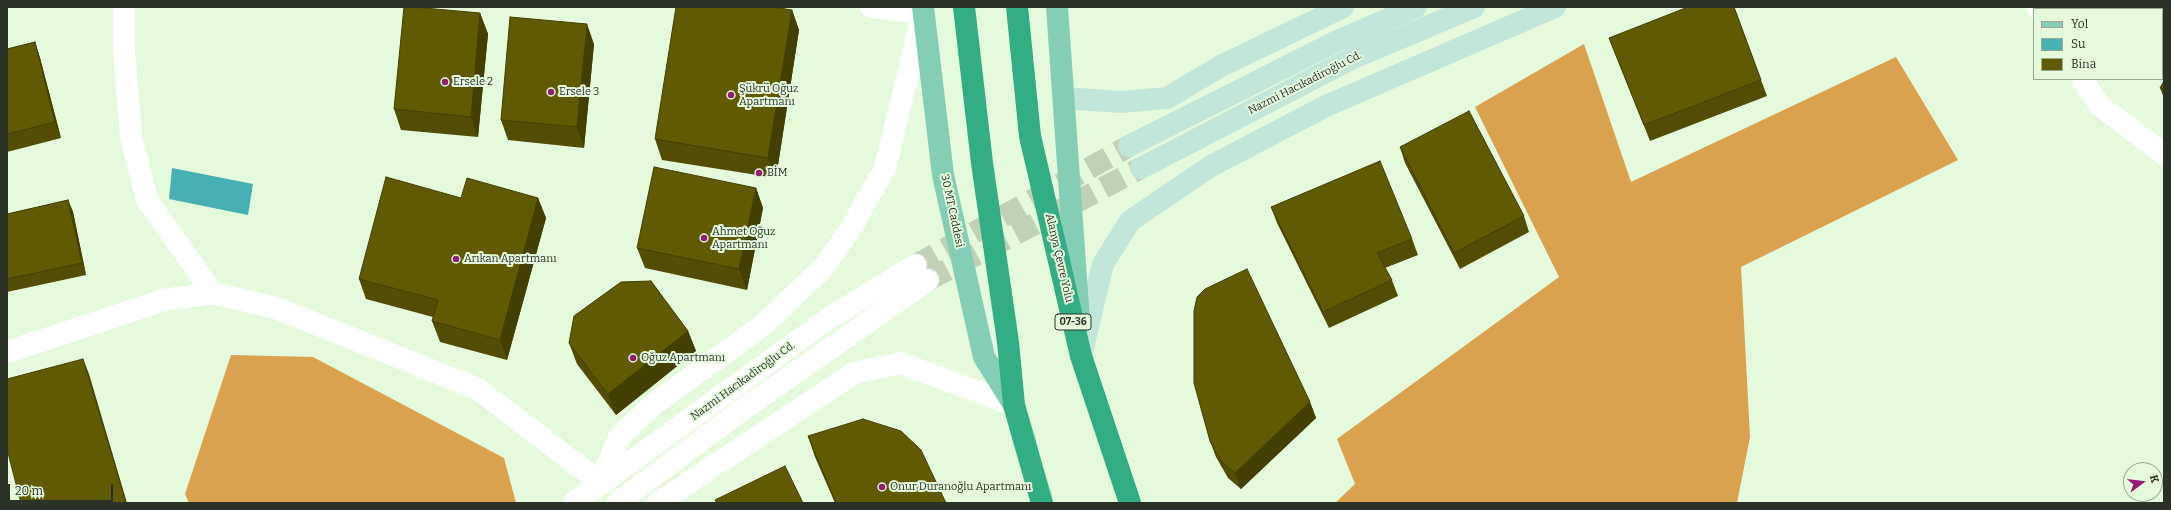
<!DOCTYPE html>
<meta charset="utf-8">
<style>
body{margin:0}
#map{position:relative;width:2171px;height:510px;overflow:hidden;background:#e5f9dc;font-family:Bitter,serif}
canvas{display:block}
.frame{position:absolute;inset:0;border:8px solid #2a3127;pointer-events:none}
.legend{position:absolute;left:2033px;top:8px;width:130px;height:72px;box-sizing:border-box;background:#e5f9dc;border:1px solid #9aa994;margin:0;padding:5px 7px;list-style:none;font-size:12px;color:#2a3127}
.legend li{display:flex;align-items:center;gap:8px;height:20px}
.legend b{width:20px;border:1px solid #9aa994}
.north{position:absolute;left:2123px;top:462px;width:40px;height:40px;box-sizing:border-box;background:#e5f9dc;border:1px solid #9aa994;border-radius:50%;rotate:75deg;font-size:11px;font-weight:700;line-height:16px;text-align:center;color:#2a3127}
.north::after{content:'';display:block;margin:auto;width:14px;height:18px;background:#951b76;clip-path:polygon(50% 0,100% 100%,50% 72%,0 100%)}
.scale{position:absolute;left:8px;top:484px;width:105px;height:18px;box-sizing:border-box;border:2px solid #2a3127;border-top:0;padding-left:5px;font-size:12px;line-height:14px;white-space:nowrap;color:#2a3127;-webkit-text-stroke:3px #e5f9dc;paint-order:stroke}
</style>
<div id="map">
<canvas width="2171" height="510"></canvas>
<div class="frame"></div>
<ul class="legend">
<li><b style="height:5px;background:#84ceb5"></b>Yol</li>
<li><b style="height:11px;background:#47b0b3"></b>Su</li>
<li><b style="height:11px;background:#605a03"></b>Bina</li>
</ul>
<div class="north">K</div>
<div class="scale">20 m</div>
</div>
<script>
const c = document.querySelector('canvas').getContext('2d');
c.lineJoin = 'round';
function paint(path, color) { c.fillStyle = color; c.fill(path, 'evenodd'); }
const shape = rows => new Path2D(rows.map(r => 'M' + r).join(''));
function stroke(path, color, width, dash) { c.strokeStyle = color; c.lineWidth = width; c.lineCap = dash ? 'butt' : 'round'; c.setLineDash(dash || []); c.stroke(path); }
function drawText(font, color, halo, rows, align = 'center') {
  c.font = font + ' Bitter,serif'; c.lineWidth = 4; c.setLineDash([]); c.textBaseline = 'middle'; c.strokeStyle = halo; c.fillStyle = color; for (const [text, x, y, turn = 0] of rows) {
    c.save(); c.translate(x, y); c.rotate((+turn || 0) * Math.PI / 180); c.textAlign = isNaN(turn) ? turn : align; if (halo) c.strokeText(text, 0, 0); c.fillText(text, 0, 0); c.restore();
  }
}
const forest = shape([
 [1584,44,1631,182,1896,57,1958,160,1741,267,1750,437,1737,503,1335,503,1355,484,1337,439,1559,277,1475,107],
 [231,355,313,357,504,458,516,503,189,503,185,494]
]);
const water = shape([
 [172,168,253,184,248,215,169,199]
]);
const secondaryTunnel = shape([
 [916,265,1129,146],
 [928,280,1141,168]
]);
const street = shape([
 [124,7,124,50,131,137,147,200,213,293],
 [2037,7,2039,9],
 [2082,79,2098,104,2164,154],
 [7,352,164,300,213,293,276,308,478,389,601,483,619,437,654,404,762,326,823,268,851,228,885,168,923,13,871,7],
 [574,503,828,319,916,265],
 [617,503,742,410,928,280],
 [658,503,854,373,900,363,1014,405]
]);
const secondary = shape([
 [1064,98,1121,102,1167,98,1221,66,1343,7],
 [1129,146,1335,42,1416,7],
 [1141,168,1353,58,1474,7],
 [1081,356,1103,264,1130,221,1211,166,1326,106,1555,7]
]);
const primary = shape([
 [923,7,943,175,984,357,1014,405],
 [1057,7,1079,321]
]);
const highway = shape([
 [964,7,982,163,1008,342,1014,405,1042,503],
 [1017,7,1030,136,1081,356,1130,503]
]);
const wall = shape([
 [1734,7,1767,96,1650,141,1609,38],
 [2082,7,2163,7,2164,8,2164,51,2162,52,2162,9,2083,9],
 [792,10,799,30,776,178,662,160,655,139],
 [480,13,488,34,478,137,401,130,394,109],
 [35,42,40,58,61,138,7,152,7,49],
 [594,44,584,148,508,140,501,120],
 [2164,81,2164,98,2160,88],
 [1400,147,1524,216,1529,232,1460,269,1405,163],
 [756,188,763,208,747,290,645,268,637,248],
 [461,198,538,198,546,218,507,360,440,342,432,321,433,317,366,299,359,279],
 [68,200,73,212,86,275,7,292,7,214],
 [1271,207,1412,239,1418,255,1385,268,1392,280,1398,296,1329,328,1277,223],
 [688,331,696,351,616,415,577,364,569,343],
 [1310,402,1316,418,1241,489,1228,478,1216,457,1210,441],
 [808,436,946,503,835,503,815,457]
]);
const shadedWall = shape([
 [792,10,799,30,776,178,768,158],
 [480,13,488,34,478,137,471,117],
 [587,24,594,44,584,148,577,127],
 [35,42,40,58,61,138,55,122],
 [756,188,763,208,747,290,739,269],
 [538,198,546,218,507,360,500,340],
 [68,200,73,212,86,275,82,263],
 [688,331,696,351,616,415,608,394],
 [83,359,89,374,127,503,126,503],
 [1310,402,1316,418,1241,489,1235,473]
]);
const building = shape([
 [404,7,413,7,480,13,471,117,394,109,404,7],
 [676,7,773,7,792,10,768,158,655,139,676,7],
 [1688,7,1734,7,1761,80,1644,125,1609,38,1688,7],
 [2083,7,2163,7,2164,8,2164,32,2162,33,2162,9,2084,9,2083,7],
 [510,17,587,24,577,127,501,120,510,17],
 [35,42,55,122,7,134,7,49,35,42],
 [2164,81,2164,90,2160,88,2164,81],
 [1469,111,1524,216,1454,253,1400,147,1469,111],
 [1380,161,1412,239,1377,253,1392,280,1323,312,1271,207,1380,161],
 [654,167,756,188,739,269,637,248,654,167],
 [386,177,461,198,467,178,538,198,500,340,432,321,438,300,359,279,386,177],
 [68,200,82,263,7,279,7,214,68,200],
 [1247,269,1310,402,1235,473,1222,462,1210,441,1194,383,1194,311,1197,297,1205,289,1247,269],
 [651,281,688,331,608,394,569,343,574,316,621,282,651,281],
 [83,359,126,503,21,503,7,449,7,379,83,359],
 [863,419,901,431,921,450,946,503,836,503,808,436,863,419],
 [785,466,803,503,717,503,715,500,785,466]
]);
const markers = [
 [445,82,4,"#951b76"],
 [551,92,4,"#951b76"],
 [731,95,4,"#951b76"],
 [759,173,4,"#951b76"],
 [704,238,4,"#951b76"],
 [456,259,4,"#951b76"],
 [633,358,4,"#951b76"],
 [882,487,4,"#951b76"]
];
const shields = [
 [1073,322,36]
];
const shieldNames = [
 ["07-36",1073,322]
];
const poiNames = [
 ["Ersele 2",453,82],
 ["Şükrü Oğuz",739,89],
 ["Apartmanı",739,102],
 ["Ersele 3",559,92],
 ["BİM",767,173],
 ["Ahmet Oğuz",712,232],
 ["Apartmanı",712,245],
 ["Arıkan Apartmanı",464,259],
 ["Oğuz Apartmanı",641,358],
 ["Onur Duranoğlu Apartmanı",890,487]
];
const streetNames = [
 ["Nazmi Hacıkadiroğlu Cd.",1305,83,-27],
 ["30 MT Caddesi",952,211,78],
 ["Alanya Çevre Yolu",1059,258,77],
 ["Nazmi Hacıkadiroğlu Cd.",743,381,-36]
];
paint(forest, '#daa14f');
paint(water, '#47b0b3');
stroke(secondaryTunnel, '#c0d1b8', 22, [22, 11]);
stroke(street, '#fff', 22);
stroke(secondary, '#c2e6da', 22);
stroke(primary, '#84ceb5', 22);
stroke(highway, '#32ad84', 22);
paint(wall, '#534d03');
paint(shadedWall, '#433f02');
paint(building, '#605a03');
stroke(building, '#433f02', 1);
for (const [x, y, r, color] of markers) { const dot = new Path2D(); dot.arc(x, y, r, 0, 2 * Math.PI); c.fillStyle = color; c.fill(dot); stroke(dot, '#e5f9dc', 1.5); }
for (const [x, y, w] of shields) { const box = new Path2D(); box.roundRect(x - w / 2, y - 8, w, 16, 3); c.fillStyle = '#e5f9dc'; c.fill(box); stroke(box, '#2a3127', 1); }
drawText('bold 10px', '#2a3127', null, shieldNames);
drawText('11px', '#2a3127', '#e5f9dc', poiNames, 'left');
drawText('11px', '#2a3127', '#e5f9dc', streetNames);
</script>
